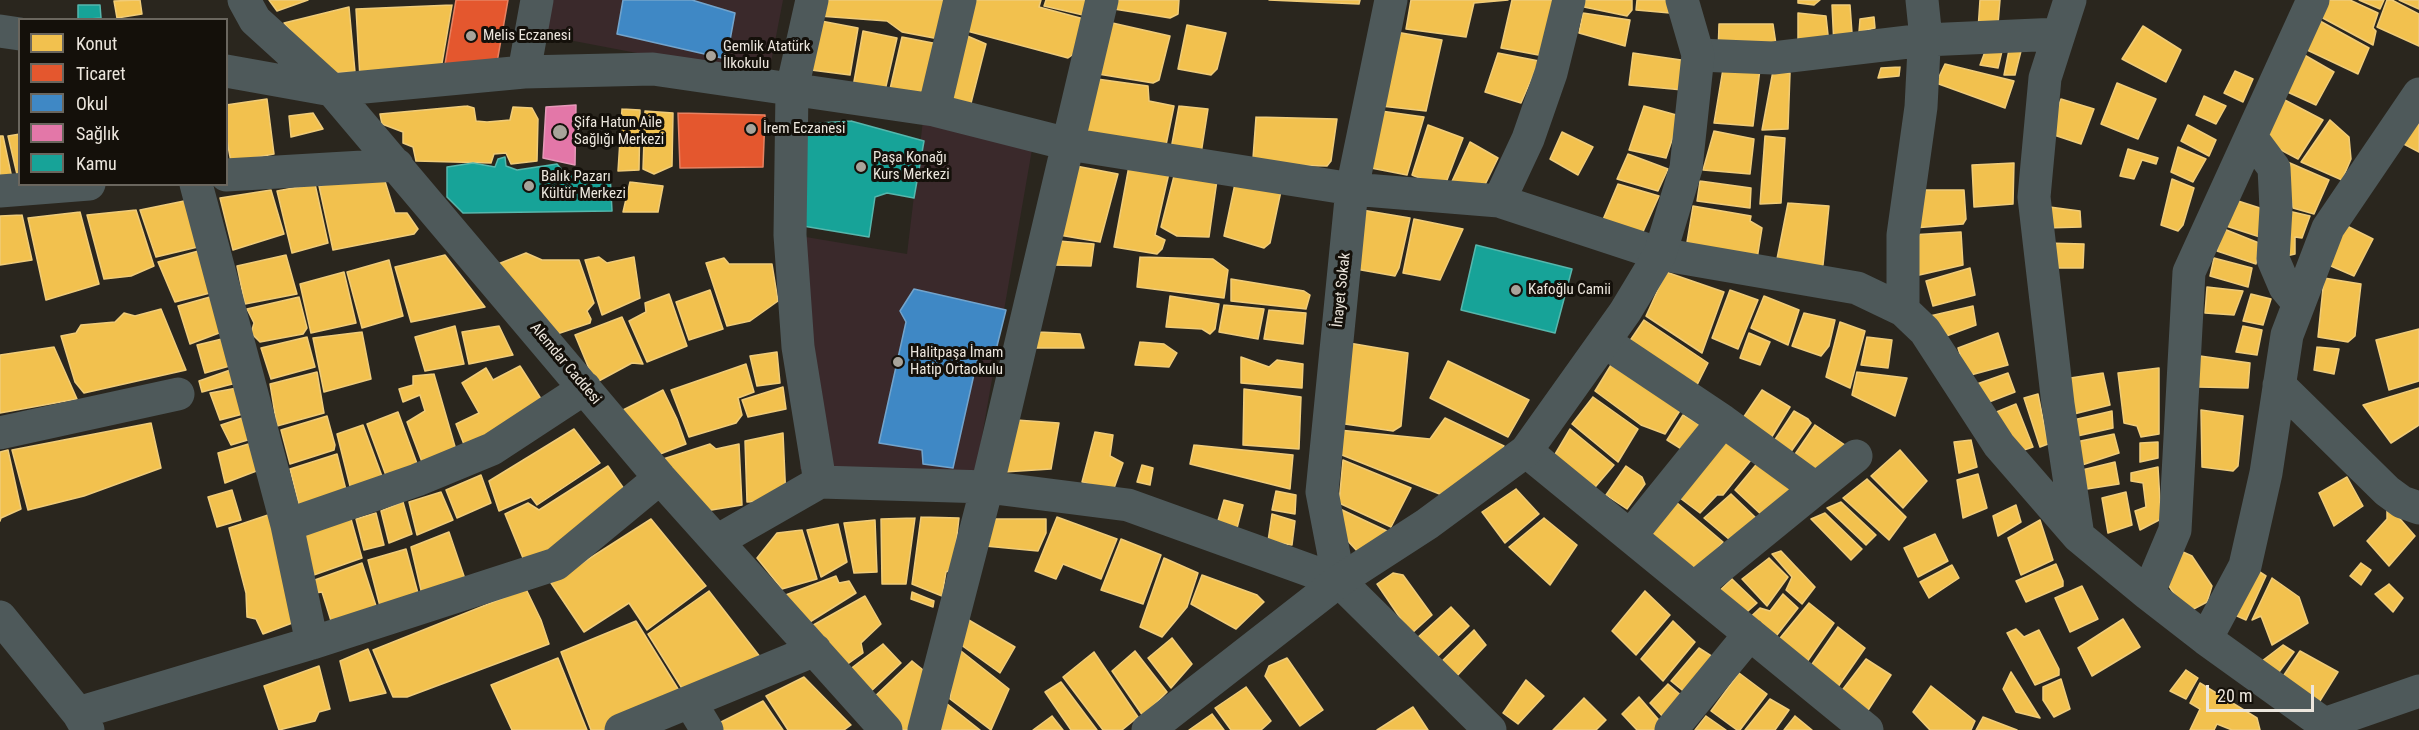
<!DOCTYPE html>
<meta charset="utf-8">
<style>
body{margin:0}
#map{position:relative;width:2419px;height:730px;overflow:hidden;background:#2a261e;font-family:"Roboto Condensed",sans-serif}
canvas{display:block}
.legend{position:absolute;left:18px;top:18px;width:210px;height:168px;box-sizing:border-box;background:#14100a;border:2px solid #6a665e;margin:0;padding:8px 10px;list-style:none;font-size:18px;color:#ece6dd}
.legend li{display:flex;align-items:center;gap:12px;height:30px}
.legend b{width:30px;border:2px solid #6a665e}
.scale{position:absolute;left:2206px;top:685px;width:108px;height:27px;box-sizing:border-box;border:3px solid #ece6dd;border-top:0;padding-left:8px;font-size:18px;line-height:21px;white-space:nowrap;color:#ece6dd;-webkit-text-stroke:4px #14100a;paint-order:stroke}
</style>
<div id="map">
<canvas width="2419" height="730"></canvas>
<ul class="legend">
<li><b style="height:16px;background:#f2c14e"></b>Konut</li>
<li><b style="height:16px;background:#e4572e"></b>Ticaret</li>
<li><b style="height:16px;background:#3f88c5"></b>Okul</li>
<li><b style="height:16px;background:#e377a8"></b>Sağlık</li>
<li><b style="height:16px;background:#17a398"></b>Kamu</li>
</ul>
<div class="scale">20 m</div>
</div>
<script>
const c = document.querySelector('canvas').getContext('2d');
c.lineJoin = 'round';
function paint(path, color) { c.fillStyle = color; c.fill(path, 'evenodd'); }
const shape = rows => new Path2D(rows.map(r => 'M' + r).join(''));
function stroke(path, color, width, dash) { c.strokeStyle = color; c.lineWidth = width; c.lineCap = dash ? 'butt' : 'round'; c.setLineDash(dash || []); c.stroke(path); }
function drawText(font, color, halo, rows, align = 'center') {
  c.font = font + ' "Roboto Condensed",sans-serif'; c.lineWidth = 6; c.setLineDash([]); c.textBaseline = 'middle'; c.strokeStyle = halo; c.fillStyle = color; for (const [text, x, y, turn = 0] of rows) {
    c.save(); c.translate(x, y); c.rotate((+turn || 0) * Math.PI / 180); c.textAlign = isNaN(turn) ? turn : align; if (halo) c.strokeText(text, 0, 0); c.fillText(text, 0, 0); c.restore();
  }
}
const education = shape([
 [538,0,783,0,768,78,532,33],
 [924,112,1034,138,976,471,800,469,800,236,907,254]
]);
const homes = shape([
 [140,0,142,14,117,18,114,1,140,0],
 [269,0,308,0,277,11,269,0],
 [820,0,947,0,939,39,902,32,887,21,819,16,820,0],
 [974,0,1041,0,1039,7,1084,19,1075,53,1068,58,967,31,974,0],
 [1046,0,1089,0,1083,15,1044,6,1046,0],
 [1115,0,1179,0,1178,14,1170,18,1114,9,1115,0],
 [1269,0,1360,0,1359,4,1269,0],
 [1411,0,1508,0,1474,3,1466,37,1406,29,1411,0],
 [1512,0,1558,0,1549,57,1501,48,1512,0],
 [1585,0,1632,0,1632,10,1627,16,1584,7,1585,0],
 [1637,0,1671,0,1670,13,1636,10,1637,0],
 [1798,0,1820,0,1814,5,1798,3,1798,0],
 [1980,0,2000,0,1998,24,1978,30,1980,0],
 [2326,0,2350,0,2378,13,2373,28,2376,31,2373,45,2319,16,2326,0],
 [2359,0,2384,0,2380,9,2359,0],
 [2387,0,2392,0,2419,14,2419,46,2377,27,2387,0],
 [2399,0,2419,0,2419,9,2399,0],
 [452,5,441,69,360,78,356,9,452,5],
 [1832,5,1850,5,1853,47,1834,47,1832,5],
 [349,7,355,72,327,73,284,23,349,7],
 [1583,13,1630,20,1625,46,1579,33,1583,13],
 [1798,13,1826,16,1829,44,1798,48,1798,13],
 [1874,17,1875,28,1859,32,1860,19,1874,17],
 [821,21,858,28,850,75,811,70,821,21],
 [2320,21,2369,48,2358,74,2305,49,2320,21],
 [1108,22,1170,36,1159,80,1153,83,1098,74,1108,22],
 [1719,24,1773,24,1777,51,1718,54,1719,24],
 [1187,25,1226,33,1217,69,1211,75,1178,69,1187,25],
 [2143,26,2181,50,2166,82,2122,59,2143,26],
 [863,31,897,38,884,95,853,87,863,31],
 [1396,32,1442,40,1426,111,1381,106,1396,32],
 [965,35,986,44,969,111,949,105,965,35],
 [902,37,938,44,929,94,890,89,902,37],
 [1986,49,2002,51,1998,68,1980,65,1986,49],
 [2009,50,2021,51,2015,75,2004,75,2009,50],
 [1498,53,1539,61,1521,103,1485,92,1498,53],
 [1633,53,1688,61,1683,90,1629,85,1633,53],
 [2301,53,2334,72,2316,105,2283,90,2301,53],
 [1945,64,2014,81,2005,108,1936,83,1945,64],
 [1900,67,1899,76,1878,78,1881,68,1900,67],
 [1723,69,1760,69,1753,126,1714,123,1723,69],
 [1773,71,1790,73,1788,129,1762,130,1773,71],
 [2235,71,2253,79,2243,102,2224,93,2235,71],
 [1097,79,1148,86,1149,101,1174,106,1166,145,1085,137,1097,79],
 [2117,83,2156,99,2138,139,2101,124,2117,83],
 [2204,96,2226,106,2216,124,2196,115,2204,96],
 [2281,98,2323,120,2298,159,2264,141,2281,98],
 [267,99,274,154,231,162,226,135,226,105,267,99],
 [2061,99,2094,109,2081,144,2048,133,2061,99],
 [467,106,474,108,476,121,487,122,510,120,513,107,532,108,538,119,537,161,511,164,506,153,494,154,491,163,416,161,413,147,403,143,403,132,382,124,380,114,467,106],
 [1179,106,1208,109,1201,154,1171,149,1179,106],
 [1644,106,1680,116,1666,158,1629,150,1644,106],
 [622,109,640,110,639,170,618,171,622,109],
 [2419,110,2419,152,2398,141,2419,110],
 [645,111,673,113,672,166,654,174,643,169,645,111],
 [1381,111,1424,117,1407,175,1371,168,1381,111],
 [313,113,323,129,291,137,289,116,313,113],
 [1256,117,1337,119,1331,161,1327,166,1283,165,1253,158,1256,117],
 [2330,120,2349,137,2351,159,2342,180,2301,162,2330,120],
 [1428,125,1463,138,1444,188,1412,175,1428,125],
 [2188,125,2216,140,2209,156,2181,141,2188,125],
 [1714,131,1754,139,1750,174,1703,170,1714,131],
 [1562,132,1593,147,1578,175,1550,159,1562,132],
 [20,134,20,183,19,183,8,136,20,134],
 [0,136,3,136,13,183,0,184,0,136],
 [1765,136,1785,138,1781,203,1760,204,1765,136],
 [1470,142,1498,158,1479,197,1448,190,1470,142],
 [2178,147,2206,159,2193,182,2171,172,2178,147],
 [2128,149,2158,158,2156,164,2142,160,2134,179,2120,176,2128,149],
 [1628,154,1668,169,1658,191,1617,179,1628,154],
 [2283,160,2329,180,2314,214,2293,208,2283,160],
 [2014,163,2013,204,1974,207,1972,165,2014,163],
 [1076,166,1118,174,1100,242,1059,235,1076,166],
 [1129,166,1169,173,1155,235,1165,240,1162,249,1157,254,1114,247,1129,166],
 [1175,172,1217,180,1209,237,1177,236,1161,227,1175,172],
 [383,175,395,213,407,213,418,229,414,234,333,250,319,186,383,175],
 [1236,179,1281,191,1270,243,1264,248,1224,236,1236,179],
 [2172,179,2194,188,2183,225,2178,231,2161,225,2172,179],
 [1700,181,1751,188,1750,208,1697,201,1700,181],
 [630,182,663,186,658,212,623,212,630,182],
 [315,184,328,243,292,253,277,191,315,184],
 [1618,184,1659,196,1642,234,1602,222,1618,184],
 [271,190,284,234,233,250,220,198,271,190],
 [1916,190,1964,190,1966,219,1963,224,1914,228,1916,190],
 [189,200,202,246,156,257,140,210,189,200],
 [2235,200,2263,209,2263,238,2226,226,2235,200],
 [1788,203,1829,206,1823,265,1816,272,1776,264,1788,203],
 [1693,206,1751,216,1750,221,1762,228,1757,259,1686,248,1693,206],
 [2042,206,2080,211,2081,227,2045,228,2042,206],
 [136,210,154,266,131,276,104,279,87,215,136,210],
 [1362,210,1410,218,1399,268,1395,276,1350,268,1362,210],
 [2284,210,2310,216,2302,238,2295,237,2295,254,2286,256,2284,210],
 [80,212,99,284,46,300,28,218,80,212],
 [22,215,32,260,0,265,0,216,22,215],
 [1414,219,1463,229,1440,280,1403,273,1414,219],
 [2343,224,2373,239,2354,276,2324,263,2343,224],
 [2224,229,2259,243,2256,264,2217,251,2224,229],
 [1961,232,1963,265,1915,276,1910,235,1961,232],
 [1059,241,1094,244,1091,266,1054,265,1059,241],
 [2046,243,2084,244,2083,268,2044,268,2046,243],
 [202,250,210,293,175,302,158,262,202,250],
 [526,253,542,260,579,260,594,303,587,311,591,319,590,323,557,334,498,264,526,253],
 [286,255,297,294,245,304,237,266,286,255],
 [445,255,485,307,411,322,395,267,445,255],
 [599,257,607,263,634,257,640,298,602,315,585,260,599,257],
 [1140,257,1213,259,1228,270,1224,298,1137,287,1140,257],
 [724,258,729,264,772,264,778,301,750,321,727,326,706,263,724,258],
 [2214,258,2252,268,2248,287,2210,276,2214,258],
 [389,260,403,316,362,328,347,272,389,260],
 [1970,268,1975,295,1933,306,1926,281,1970,268],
 [344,272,356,323,311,333,300,284,344,272],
 [1666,272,1724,292,1702,353,1646,316,1666,272],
 [2324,278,2361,284,2355,336,2348,342,2318,337,2324,278],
 [1231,279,1304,291,1310,295,1306,309,1231,301,1231,279],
 [2207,287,2243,291,2234,315,2205,313,2207,287],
 [710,290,723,329,689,340,676,302,710,290],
 [1730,290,1758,300,1738,349,1712,338,1730,290],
 [669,294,687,346,647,362,629,321,646,312,645,303,669,294],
 [2251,294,2271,299,2263,325,2243,321,2251,294],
 [217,295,227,330,190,344,178,306,217,295],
 [1170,296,1219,304,1215,329,1210,334,1202,329,1166,327,1170,296],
 [1764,296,1799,310,1788,345,1751,328,1764,296],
 [299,297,307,328,303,334,260,342,251,333,254,323,247,309,299,297],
 [1224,305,1264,309,1258,339,1219,332,1224,305],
 [1973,306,1976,325,1941,338,1930,316,1973,306],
 [161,309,186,370,84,393,75,382,61,336,76,333,81,325,115,322,124,313,135,316,161,309],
 [1269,310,1306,313,1303,344,1264,339,1269,310],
 [1804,313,1835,320,1829,346,1821,356,1792,346,1804,313],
 [622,317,643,364,632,363,595,383,575,335,622,317],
 [1644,320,1708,363,1693,393,1625,348,1644,320],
 [1840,322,1865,331,1850,388,1826,377,1840,322],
 [455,326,464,364,425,371,415,337,455,326],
 [499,326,513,355,469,364,462,332,499,326],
 [2243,326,2262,330,2257,355,2236,352,2243,326],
 [2419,329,2419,381,2389,390,2376,340,2419,329],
 [362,332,371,379,324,392,313,338,362,332],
 [1039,332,1080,334,1084,348,1035,348,1039,332],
 [1749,333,1770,342,1760,365,1740,358,1749,333],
 [1998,333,2008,365,1967,376,1958,348,1998,333],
 [307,337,315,367,271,379,261,348,307,337],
 [1867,337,1892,340,1888,368,1861,365,1867,337],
 [226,338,233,365,205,373,197,345,226,338],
 [1140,342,1164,344,1177,353,1169,367,1135,365,1140,342],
 [1343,342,1408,353,1401,426,1393,431,1338,423,1343,342],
 [54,347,77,399,0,413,0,355,54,347],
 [2317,347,2339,349,2334,374,2314,370,2317,347],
 [777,352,780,383,757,386,750,356,777,352],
 [2200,356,2250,363,2248,388,2197,387,2200,356],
 [1241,357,1269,367,1277,360,1303,364,1302,388,1241,383,1241,357],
 [1448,361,1529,400,1508,437,1430,398,1448,361],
 [746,364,754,392,738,398,742,415,736,423,689,437,671,390,746,364],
 [1611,365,1681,409,1665,434,1641,425,1595,391,1611,365],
 [520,366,543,402,465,447,456,424,479,413,462,383,486,368,493,380,520,366],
 [2159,368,2159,434,2141,437,2137,426,2124,423,2118,373,2159,368],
 [233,369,236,383,202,392,199,381,233,369],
 [317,372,324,413,277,426,270,384,317,372],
 [1857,372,1907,378,1895,416,1852,395,1857,372],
 [2008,373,2015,392,1981,405,1974,385,2008,373],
 [2103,373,2110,405,2070,415,2064,379,2103,373],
 [434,374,456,450,422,462,407,422,425,411,420,395,403,402,399,389,413,385,413,376,434,374],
 [783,387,786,409,748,417,742,400,783,387],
 [237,388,243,414,220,420,210,393,237,388],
 [2419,388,2419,425,2391,443,2363,405,2419,388],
 [1244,389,1301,397,1299,449,1243,445,1244,389],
 [663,390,677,419,686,444,655,456,623,410,663,390],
 [1762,390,1790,407,1768,443,1739,424,1762,390],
 [2038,394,2048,444,2040,447,2024,398,2038,394],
 [1593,397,1638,429,1618,462,1572,424,1593,397],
 [2016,404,2033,447,2012,454,1994,413,2016,404],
 [2201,410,2243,416,2238,466,2233,471,2202,467,2201,410],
 [1794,411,1808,419,1811,423,1790,453,1770,447,1794,411],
 [2112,411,2113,428,2073,437,2069,421,2112,411],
 [398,412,419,469,388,481,367,424,398,412],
 [1683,415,1706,428,1688,453,1667,440,1683,415],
 [327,416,335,445,334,450,290,464,281,430,327,416],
 [245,417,251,439,231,445,221,425,245,417],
 [1445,418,1504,446,1498,460,1452,499,1337,453,1339,430,1430,439,1445,418],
 [1016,420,1059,423,1051,469,1004,472,1016,420],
 [151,423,161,468,84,496,28,510,12,450,151,423],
 [363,425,383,479,351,490,337,434,363,425],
 [1815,425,1851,449,1825,477,1791,460,1815,425],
 [574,429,600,463,537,505,531,497,499,511,489,481,574,429],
 [1570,429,1614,465,1590,493,1551,461,1570,429],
 [1095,432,1113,435,1110,456,1123,463,1113,491,1082,482,1095,432],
 [783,433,786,500,747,502,745,441,783,433],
 [2114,434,2119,453,2082,465,2076,442,2114,434],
 [1727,437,1755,455,1723,495,1717,495,1700,513,1680,498,1727,437],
 [1971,440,1977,467,1959,473,1954,442,1971,440],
 [2158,442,2158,458,2140,462,2140,443,2158,442],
 [252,443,259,470,225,483,218,453,252,443],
 [710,444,716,449,739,444,742,505,693,513,657,461,710,444],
 [1194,445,1293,455,1290,489,1190,464,1194,445],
 [8,450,21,509,1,518,0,521,0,452,8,450],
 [1900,450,1927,481,1903,508,1871,476,1900,450],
 [337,454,347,494,300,509,290,469,337,454],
 [1343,460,1411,488,1391,527,1339,503,1343,460],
 [1760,460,1797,490,1766,519,1735,490,1760,460],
 [2115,462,2119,484,2087,489,2082,470,2115,462],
 [1142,465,1153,468,1150,485,1137,482,1142,465],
 [608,466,629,496,569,542,525,563,505,514,528,503,539,510,608,466],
 [1626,466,1642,477,1645,484,1627,509,1606,495,1626,466],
 [2158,467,2161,519,2140,530,2135,511,2146,507,2143,483,2131,481,2131,473,2158,467],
 [1978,474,1987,508,1963,518,1957,480,1978,474],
 [481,475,491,503,457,518,446,490,481,475],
 [2347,477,2363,506,2334,526,2319,493,2347,477],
 [1867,479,1906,517,1889,540,1843,498,1867,479],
 [1516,489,1539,514,1505,543,1482,512,1516,489],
 [232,490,241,520,217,527,208,497,232,490],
 [1276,491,1296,495,1295,514,1272,510,1276,491],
 [441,492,453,520,417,535,409,502,441,492],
 [2126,492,2132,525,2108,533,2102,498,2126,492],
 [1731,494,1756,518,1730,540,1704,518,1731,494],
 [1224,500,1243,505,1236,532,1217,524,1224,500],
 [403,502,412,534,389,543,381,511,403,502],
 [1676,502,1723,542,1704,563,1687,570,1652,540,1652,533,1676,502],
 [1841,502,1876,535,1866,545,1827,508,1841,502],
 [2387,504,2415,536,2389,566,2367,541,2387,519,2387,504],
 [2016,505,2021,522,1998,536,1993,516,2016,505],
 [1338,508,1387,531,1358,552,1333,525,1338,508],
 [376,513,384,545,364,550,356,519,376,513],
 [1825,513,1862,549,1851,560,1811,519,1825,513],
 [271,514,295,622,263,634,256,619,247,617,246,593,229,528,271,514],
 [1272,514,1295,521,1292,545,1268,541,1272,514],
 [921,517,959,518,953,569,946,572,942,596,912,584,921,517],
 [1057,517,1117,539,1101,579,1063,564,1056,579,1035,571,1057,517],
 [915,518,906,584,882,584,881,519,915,518],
 [1544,518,1577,545,1550,585,1509,547,1544,518],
 [351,519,362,558,311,576,299,534,351,519],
 [651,519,706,586,647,630,629,603,584,632,551,583,651,519],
 [992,519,1046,519,1046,533,1038,551,985,546,992,519],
 [875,520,877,572,854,573,844,523,875,520],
 [2040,520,2053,560,2021,575,2008,538,2040,520],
 [838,524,847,562,821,577,807,530,838,524],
 [802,530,817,579,782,589,757,558,777,533,802,530],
 [449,532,465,579,423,599,411,547,449,532],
 [1935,534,1948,561,1918,577,1904,548,1935,534],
 [1121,539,1161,555,1143,604,1101,590,1121,539],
 [406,549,419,597,382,614,368,560,406,549],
 [1781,551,1815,587,1802,604,1786,590,1792,577,1772,554,1781,551],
 [2183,552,2192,556,2212,586,2207,602,2186,613,2164,578,2183,552],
 [1164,558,1198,573,1187,607,1162,637,1140,627,1164,558],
 [1769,558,1788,577,1767,606,1742,579,1769,558],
 [362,563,378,612,332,624,322,592,315,593,312,581,362,563],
 [2361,563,2371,570,2361,585,2350,576,2361,563],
 [2056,564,2063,581,2063,586,2026,602,2016,581,2056,564],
 [1952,565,1959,578,1929,598,1920,582,1952,565],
 [2249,565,2266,576,2246,620,2228,612,2249,565],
 [1393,573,1403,575,1432,615,1411,634,1377,584,1393,573],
 [1202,575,1257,595,1264,602,1236,629,1191,604,1202,575],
 [836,576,839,583,849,581,856,593,805,625,783,596,836,576],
 [2272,578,2299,597,2308,623,2272,645,2261,616,2252,620,2272,578],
 [1732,579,1757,603,1739,619,1716,594,1732,579],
 [2389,584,2403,598,2393,612,2375,594,2389,584],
 [2082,586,2098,619,2070,632,2055,598,2082,586],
 [526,589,541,620,549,644,407,697,393,697,373,650,526,589],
 [709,591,764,662,688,698,648,634,709,591],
 [1645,591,1670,615,1636,655,1612,631,1645,591],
 [912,592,934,601,933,607,911,599,912,592],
 [1783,594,1798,608,1770,644,1744,623,1760,608,1770,611,1783,594],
 [865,596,881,624,861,643,863,653,842,668,808,628,865,596],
 [1809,603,1834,623,1800,672,1771,649,1809,603],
 [1451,607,1469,626,1437,657,1416,639,1451,607],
 [967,619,1015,647,1000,673,957,642,967,619],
 [2123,619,2140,647,2092,676,2078,648,2123,619],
 [636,621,683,697,608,730,591,730,561,652,636,621],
 [1673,621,1695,642,1663,681,1641,659,1673,621],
 [1838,627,1865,648,1831,697,1803,677,1838,627],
 [2016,629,2024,637,2039,630,2059,669,2059,675,2035,685,2007,633,2016,629],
 [1474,630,1486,645,1455,678,1438,665,1474,630],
 [1172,638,1192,664,1171,688,1148,658,1172,638],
 [883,644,901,663,867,695,845,673,883,644],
 [2283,645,2294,652,2276,676,2262,661,2283,645],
 [956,647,1009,689,991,730,950,699,956,647],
 [1699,648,1713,657,1687,694,1671,681,1699,648],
 [368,649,386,693,350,701,340,661,368,649],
 [1135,651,1167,692,1143,716,1112,671,1135,651],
 [2300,651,2338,672,2313,712,2276,687,2300,651],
 [1094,652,1138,717,1122,730,1103,730,1063,677,1094,652],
 [558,658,587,730,512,730,491,685,558,658],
 [1287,658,1323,710,1300,726,1265,676,1269,666,1287,658],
 [1866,659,1891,675,1863,718,1837,697,1866,659],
 [912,661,928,674,914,730,904,730,892,726,870,701,912,661],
 [319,666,330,709,319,712,315,721,279,730,264,686,319,666],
 [2186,670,2198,678,2186,699,2170,691,2186,670],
 [2011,672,2040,718,2016,712,2003,689,2011,672],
 [1739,673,1767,694,1740,730,1737,730,1711,711,1739,673],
 [804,677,851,725,844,730,788,730,766,696,804,677],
 [2061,679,2070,709,2054,717,2043,700,2043,687,2061,679],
 [1526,680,1544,696,1518,724,1503,713,1526,680],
 [1061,682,1097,730,1071,730,1045,692,1061,682],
 [2200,683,2257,718,2260,730,2232,730,2217,724,2214,730,2190,730,2200,709,2190,703,2200,683],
 [1668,684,1683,697,1665,719,1650,703,1668,684],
 [1931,686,1975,721,1971,730,1930,730,1913,712,1931,686],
 [1246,687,1271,721,1261,730,1231,730,1215,708,1246,687],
 [1639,697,1664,726,1660,730,1637,730,1622,714,1639,697],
 [1584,698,1606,720,1596,730,1553,730,1584,698],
 [1770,699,1789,710,1775,730,1745,730,1770,699],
 [763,701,783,730,713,730,711,727,763,701],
 [946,703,980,730,938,730,946,703],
 [1413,707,1428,730,1377,730,1413,707],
 [1212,714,1224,730,1189,730,1212,714],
 [1052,716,1063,730,1033,730,1052,716],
 [1706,716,1726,730,1695,730,1706,716],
 [1795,716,1812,730,1784,730,1795,716],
 [1983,717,2017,730,1976,730,1983,717]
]);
const shops = shape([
 [456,0,508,0,496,68,444,70,456,0],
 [678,113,765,115,763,167,680,168,678,113]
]);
const schools = shape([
 [623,0,692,0,735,13,728,51,722,58,617,34,623,0],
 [914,289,1006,310,995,354,979,352,953,468,923,464,922,450,879,443,906,322,900,311,914,289]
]);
const health = shape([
 [576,105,575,165,543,158,546,107,576,105]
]);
const public = shape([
 [78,5,100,5,101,18,78,20,78,5],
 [851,121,924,141,914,198,887,193,875,197,869,237,803,226,804,124,851,121],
 [505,157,506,166,517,170,557,164,563,171,610,174,612,211,463,213,447,197,447,167,473,163,495,167,498,159,505,157],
 [1476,245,1572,269,1555,333,1461,310,1476,245]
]);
const minor = shape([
 [244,0,255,20,332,90,660,478,886,730],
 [812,0,792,89,790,235,798,347,820,482],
 [2070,0,2045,78,2034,197,2058,404,2078,536],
 [2313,0,2189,272,2175,530,2148,594,2206,639,2324,724,2419,691],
 [0,31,20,34],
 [1698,55,1773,58,1925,40,2059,34],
 [226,71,332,90,524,72,653,69,934,110,1068,144,1352,189,1499,201,1660,254,1857,288,1903,310,1925,331,1999,445,2078,536,2148,594],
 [524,72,537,0],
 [934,110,960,0],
 [2251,137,2274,168,2276,209,2273,259,2285,287,2299,304],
 [226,175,397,165],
 [196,184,287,525,312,643],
 [0,191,89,184],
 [1499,201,1528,139,1551,73,1569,0],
 [1903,310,1903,235,1921,107,1925,29,1922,0],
 [1605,342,1723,421,1815,488],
 [2279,385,2387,491,2402,502,2419,508],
 [0,433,178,394],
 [1526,451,1867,730],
 [287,525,417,480,492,449,585,388],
 [1631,535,1723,421],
 [717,541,820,482,987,487,1128,505,1339,581,1490,730],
 [1339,581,1322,492,1352,189,1391,0],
 [1694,588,1856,456],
 [0,617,78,713,88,730],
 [2206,639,2245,566,2266,473,2287,335,2328,228,2419,94],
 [690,702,707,730],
 [78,713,312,643,556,564,660,478],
 [621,730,815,650],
 [924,730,987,487,1102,0],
 [1671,730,1750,634]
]);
const tertiary = shape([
 [1148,730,1339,581,1427,524,1526,451,1625,312,1660,254,1686,168,1698,55,1682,0]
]);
const markers = [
 [471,36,6,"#a8a39a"],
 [711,56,6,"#a8a39a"],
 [751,129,6,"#a8a39a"],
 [560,132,8,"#a8a39a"],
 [861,167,6,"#a8a39a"],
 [529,186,6,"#a8a39a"],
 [1516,290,6,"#a8a39a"],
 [898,362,6,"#a8a39a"]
];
const poiNames = [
 ["Melis Eczanesi",483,36],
 ["Gemlik Atatürk",723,47],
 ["İlkokulu",723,64],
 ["Şifa Hatun Aile",574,123],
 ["Sağlığı Merkezi",574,140],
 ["İrem Eczanesi",763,129],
 ["Paşa Konağı",873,158],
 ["Kurs Merkezi",873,175],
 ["Balık Pazarı",541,177],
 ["Kültür Merkezi",541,194],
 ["Kafoğlu Camii",1528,290],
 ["Halitpaşa İmam",910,353],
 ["Hatip Ortaokulu",910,370]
];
const streetNames = [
 ["İnayet Sokak",1342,290,-84],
 ["Alemdar Caddesi",565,364,50]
];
paint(education, '#3a292b');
paint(homes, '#f2c14e');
stroke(homes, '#f0cc79', 1.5);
paint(shops, '#e4572e');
stroke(shops, '#e68262', 1.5);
paint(schools, '#3f88c5');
stroke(schools, '#73a4cc', 1.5);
paint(health, '#e377a8');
stroke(health, '#e698b8', 1.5);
paint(public, '#17a398');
stroke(public, '#57b7ad', 1.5);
stroke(minor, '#4e595a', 33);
stroke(tertiary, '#4e595a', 33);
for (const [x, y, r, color] of markers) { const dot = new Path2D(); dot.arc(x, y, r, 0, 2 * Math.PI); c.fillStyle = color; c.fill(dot); stroke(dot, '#14100a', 2); }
drawText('15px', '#ece6dd', '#14100a', poiNames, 'left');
drawText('15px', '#ece6dd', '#14100a', streetNames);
</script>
